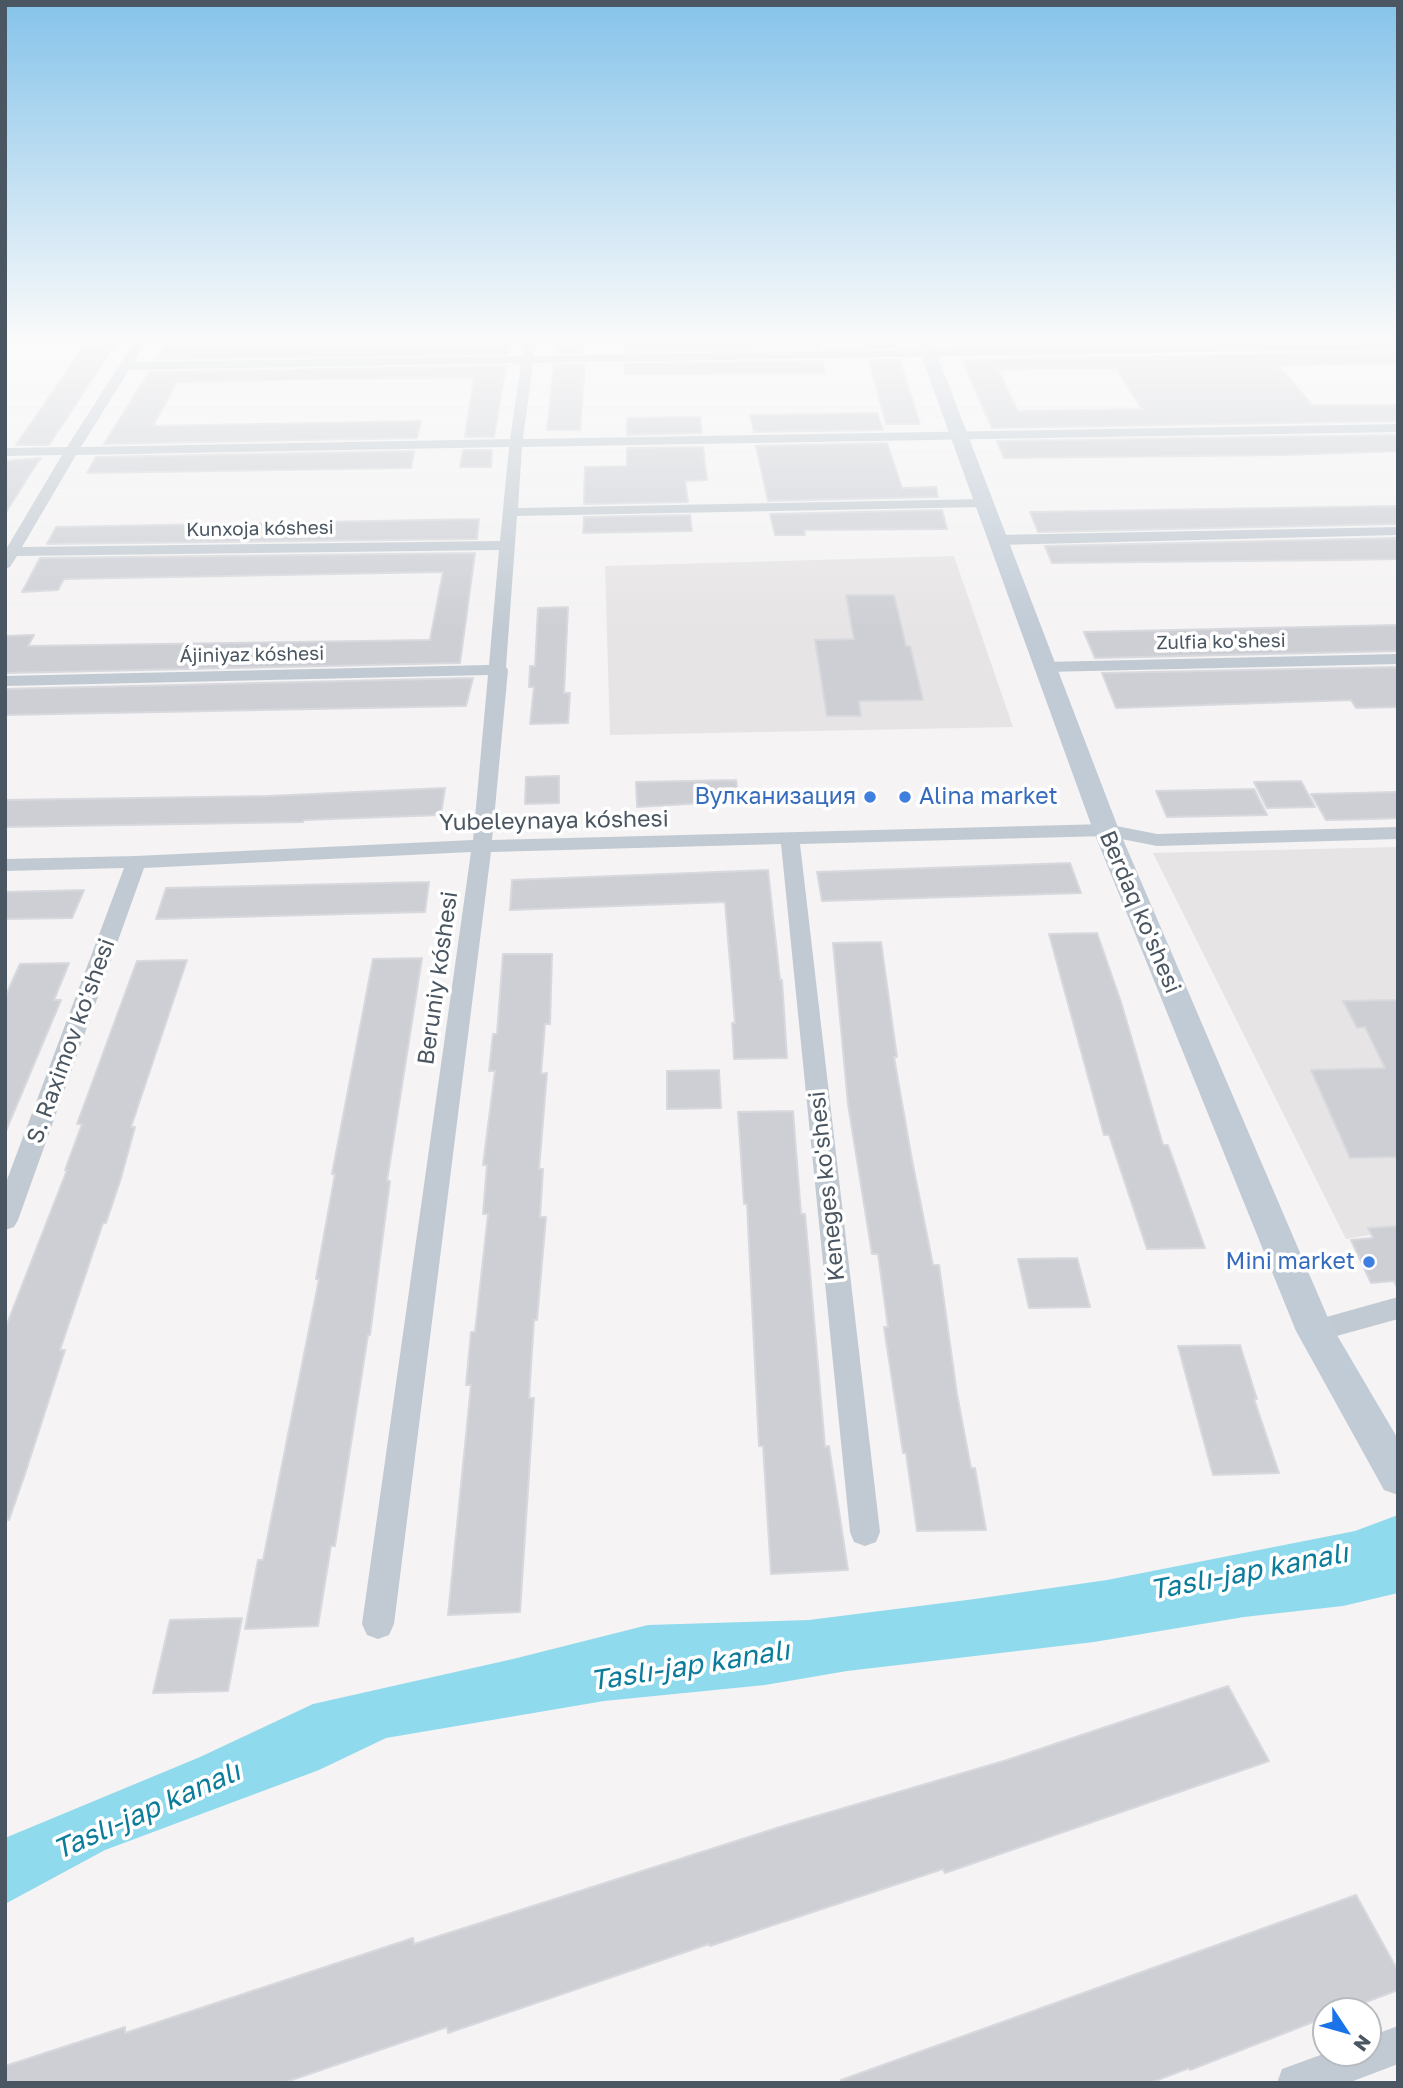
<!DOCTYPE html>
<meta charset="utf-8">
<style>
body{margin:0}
#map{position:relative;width:1403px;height:2088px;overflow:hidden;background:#f5f3f3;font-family:"Golos Text",sans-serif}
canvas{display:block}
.frame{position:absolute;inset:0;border:7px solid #4a5661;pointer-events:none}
.north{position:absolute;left:1312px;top:1997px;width:70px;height:70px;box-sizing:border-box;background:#fff;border:2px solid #b7bbc0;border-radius:50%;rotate:126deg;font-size:19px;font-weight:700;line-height:28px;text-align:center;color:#4a5661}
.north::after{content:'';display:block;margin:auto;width:24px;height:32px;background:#1a73e8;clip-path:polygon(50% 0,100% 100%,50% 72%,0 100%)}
</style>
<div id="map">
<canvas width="1403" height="2088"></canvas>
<div class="frame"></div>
<div class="north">N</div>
</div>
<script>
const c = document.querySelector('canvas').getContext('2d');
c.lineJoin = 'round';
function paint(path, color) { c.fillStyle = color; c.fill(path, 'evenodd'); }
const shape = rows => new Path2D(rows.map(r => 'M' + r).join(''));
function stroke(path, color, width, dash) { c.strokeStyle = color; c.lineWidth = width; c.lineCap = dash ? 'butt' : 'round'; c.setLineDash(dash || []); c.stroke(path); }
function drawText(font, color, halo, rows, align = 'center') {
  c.font = font + ' "Golos Text",sans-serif'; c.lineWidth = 7; c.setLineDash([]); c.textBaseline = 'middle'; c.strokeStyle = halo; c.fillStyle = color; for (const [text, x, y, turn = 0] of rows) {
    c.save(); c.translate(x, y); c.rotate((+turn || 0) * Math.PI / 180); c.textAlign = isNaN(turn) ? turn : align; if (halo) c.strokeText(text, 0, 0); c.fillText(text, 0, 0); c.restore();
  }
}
const education = shape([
 [954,556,1013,727,610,735,605,566],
 [1398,847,1398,1230,1346,1239,1153,853]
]);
const water = shape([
 [1398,1515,1398,1593,1343,1606,1244,1617,1094,1642,847,1671,765,1685,604,1701,386,1738,319,1770,105,1850,5,1904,5,1838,200,1757,313,1704,513,1659,648,1625,809,1620,975,1599,1107,1580,1355,1531]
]);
const building = shape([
 [91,336,121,336,49,445,16,445,91,336],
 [171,336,196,336,190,347,480,342,481,336,509,336,510,340,508,354,157,359,171,336],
 [863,336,892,336,895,347,866,348,863,336],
 [952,336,1398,336,1398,338,957,346,952,336],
 [584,337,583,353,556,353,558,338,584,337],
 [817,337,820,348,625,352,625,342,817,337],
 [1398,352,1398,363,1278,365,1312,405,1398,405,1398,421,992,428,962,360,1398,352],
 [1116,368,1142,409,1018,411,998,370,1116,368],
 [869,360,900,360,920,424,886,424,869,360],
 [823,361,825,373,625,374,625,364,823,361],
 [554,365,585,365,580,430,547,430,554,365],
 [506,366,494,437,465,437,474,378,325,379,177,382,153,426,421,421,417,438,104,444,149,372,506,366],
 [877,413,883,430,754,432,750,415,877,413],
 [700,417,702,433,627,435,627,418,700,417],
 [1398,435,1398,451,1286,455,1004,458,997,441,1398,435],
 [887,443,902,488,936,487,938,497,768,501,756,446,887,443],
 [703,447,707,480,685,481,688,502,584,504,585,467,627,466,627,448,703,447],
 [463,450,492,450,491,467,460,467,463,450],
 [414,451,411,468,87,473,96,457,414,451],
 [41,458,32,471,5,514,6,461,41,458],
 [1398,506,1398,524,1038,532,1030,512,1398,506],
 [942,510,947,529,804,530,805,535,775,535,770,514,942,510],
 [690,515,692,531,583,533,584,517,690,515],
 [479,519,477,539,47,544,56,527,479,519],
 [1398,538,1398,559,1342,560,1052,563,1045,546,1398,538],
 [475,553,460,663,5,673,5,636,34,635,28,646,430,640,443,572,64,579,58,590,22,592,40,558,475,553],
 [846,595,894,595,906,646,910,646,923,700,859,701,861,716,827,716,815,640,854,639,846,595],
 [568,607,564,693,570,693,568,723,530,724,534,687,529,687,530,666,535,666,538,608,568,607],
 [1398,625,1398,651,1095,658,1084,632,1398,625],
 [1398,667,1398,707,1356,708,1351,700,1116,708,1102,673,1398,667],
 [473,678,466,706,5,715,5,689,473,678],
 [559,776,559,803,525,804,526,777,559,776],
 [736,780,739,801,637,807,636,782,736,780],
 [1301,781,1315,807,1267,808,1254,782,1301,781],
 [445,788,441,815,304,820,303,822,5,827,5,800,269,796,445,788],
 [1254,789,1267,815,1167,817,1156,791,1254,789],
 [1398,792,1398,818,1374,819,1326,820,1311,794,1398,792],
 [1070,863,1081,893,822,901,817,872,1070,863],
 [768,870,780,980,782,980,787,1058,734,1059,732,1023,735,1023,725,902,510,910,512,880,768,870],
 [429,882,425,912,156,919,166,888,429,882],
 [84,890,72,918,5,919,5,892,84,890],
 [1097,933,1121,1002,1163,1145,1168,1145,1205,1248,1147,1249,1109,1135,1104,1135,1049,934,1097,933],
 [881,942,897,1057,894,1057,912,1160,933,1265,939,1265,957,1394,971,1468,975,1468,986,1530,917,1531,906,1453,903,1453,884,1327,888,1327,878,1254,872,1254,848,1104,833,943,881,942],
 [503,954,552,954,550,1024,545,1024,541,1074,547,1073,539,1169,543,1169,540,1217,546,1217,537,1320,534,1320,529,1398,534,1398,520,1612,448,1615,471,1385,466,1385,471,1332,475,1332,488,1214,483,1214,487,1165,483,1165,495,1071,489,1071,493,1034,497,1034,503,954],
 [422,958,387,1181,390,1181,370,1335,368,1335,335,1546,331,1546,318,1626,245,1629,258,1560,263,1560,319,1279,316,1279,335,1174,332,1174,373,959,422,958],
 [187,960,131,1127,135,1127,121,1178,106,1223,103,1223,60,1350,65,1350,25,1474,9,1520,5,1519,5,1329,67,1170,65,1170,82,1124,77,1124,137,961,187,960],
 [69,963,54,1000,61,1000,5,1133,5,997,20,964,69,963],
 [1398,1000,1398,1157,1350,1158,1311,1070,1385,1068,1365,1027,1357,1028,1343,1001,1398,1000],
 [719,1070,721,1108,667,1109,667,1071,719,1070],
 [793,1111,801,1214,805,1214,809,1260,825,1447,829,1446,848,1570,771,1574,763,1446,759,1446,747,1204,744,1204,738,1112,793,1111],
 [1398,1226,1398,1289,1394,1281,1371,1283,1351,1240,1373,1238,1368,1228,1398,1226],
 [1077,1258,1090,1307,1029,1308,1018,1259,1077,1258],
 [1240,1345,1257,1399,1254,1399,1279,1473,1213,1475,1178,1346,1240,1345],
 [242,1618,228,1691,153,1693,170,1620,242,1618],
 [1228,1686,1269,1761,945,1873,943,1869,710,1946,709,1944,448,2033,447,2027,283,2083,5,2083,5,2066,125,2027,125,2033,413,1938,414,1944,786,1825,1007,1760,1228,1686],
 [1356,1895,1398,1971,1398,1990,1342,2011,1326,2011,1326,2017,1190,2070,1189,2068,1150,2083,842,2083,841,2080,1356,1895]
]);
const street = shape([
 [138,336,150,336,134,362,522,356,525,336,537,336,534,356,1398,341,1398,349,533,363,523,439,1398,424,1398,432,522,447,518,508,984,499,991,503,984,507,517,516,506,667,508,670,492,840,1106,824,1157,834,1398,827,1398,839,1157,846,1106,836,800,844,880,1532,876,1542,865,1546,854,1542,850,1532,781,844,491,852,394,1624,389,1635,378,1639,367,1635,362,1624,471,852,144,868,18,1220,14,1227,5,1230,5,1185,124,868,5,871,5,859,136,856,473,840,488,675,5,686,5,676,489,665,499,550,17,556,10,567,5,569,5,551,62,455,5,456,5,448,67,447,138,336],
 [521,363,510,439,81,447,129,370,521,363],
 [509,447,500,541,22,547,76,455,509,447],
 [1398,527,1398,535,997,545,989,540,997,535,1398,527],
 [1398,654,1398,664,1045,672,1037,667,1045,662,1398,654],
 [1398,1297,1398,1319,1315,1342,1305,1339,1301,1331,1305,1323,1398,1297],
 [1398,2026,1398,2064,1348,2083,1277,2083,1282,2069,1326,2053,1368,2053,1368,2037,1398,2026]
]);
const secondary = shape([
 [914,336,930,336,1119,830,1331,1325,1398,1439,1398,1495,1384,1490,1296,1331,1093,830,914,336]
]);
const markers = [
 [870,797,7,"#3f7fe0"],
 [905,797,7,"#3f7fe0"],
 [1369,1262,7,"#3f7fe0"]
];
const farStreetnames = [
 ["Kunxoja kóshesi",260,529,-1],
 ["Zulfia ko'shesi",1221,642,-1],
 ["Ájiniyaz kóshesi",252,655,-1]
];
const shopNames = [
 ["Вулканизация",856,797],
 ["Alina market",919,797,"left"],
 ["Mini market",1355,1262]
];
const streetNames = [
 ["Yubeleynaya kóshesi",554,821,-1],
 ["Berdaq ko'shesi",1140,912,67],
 ["Beruniy kóshesi",438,978,-82],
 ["S. Raximov ko'shesi",71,1041,-70],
 ["Keneges ko'shesi",827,1186,-96]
];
const nearWaternames = [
 ["Taslı-jap kanalı",1249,1572,-11],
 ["Taslı-jap kanalı",690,1666,-9],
 ["Taslı-jap kanalı",147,1811,-24]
];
paint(education, '#e6e4e5');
paint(water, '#90daee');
paint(building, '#cdcfd5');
stroke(building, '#d7d9de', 2);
paint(street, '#c1cad2');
paint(secondary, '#c1cbd6');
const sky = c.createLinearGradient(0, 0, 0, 628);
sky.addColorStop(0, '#85c3ea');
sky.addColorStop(0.54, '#fafafa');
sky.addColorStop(1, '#fafafa00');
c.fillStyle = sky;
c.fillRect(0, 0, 1403, 628);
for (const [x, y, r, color] of markers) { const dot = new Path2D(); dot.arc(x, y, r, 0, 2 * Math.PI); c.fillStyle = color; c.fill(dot); stroke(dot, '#fff', 2.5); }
drawText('19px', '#4a5661', '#fff', farStreetnames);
drawText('23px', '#366cbe', '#fff', shopNames, 'right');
drawText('23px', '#4a5661', '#fff', streetNames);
drawText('italic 28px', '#0c7c9b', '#fff', nearWaternames);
</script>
